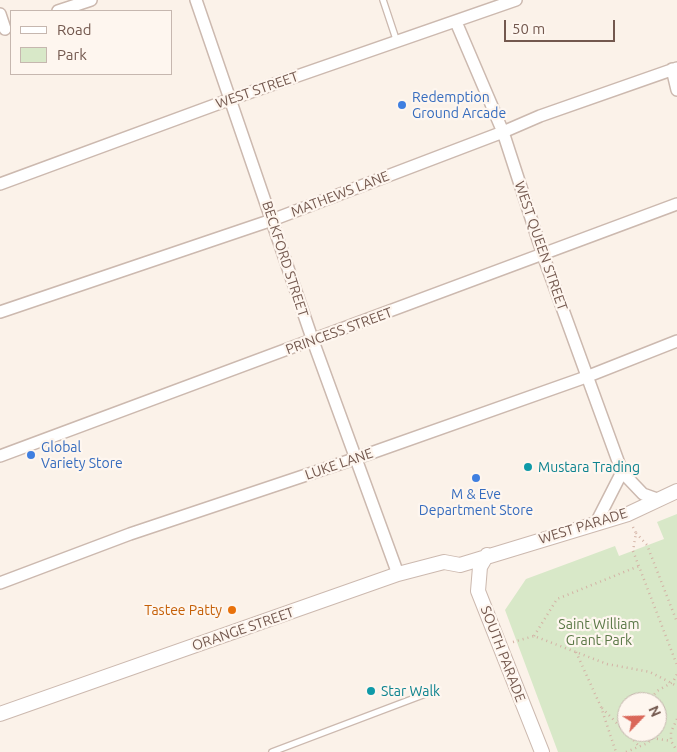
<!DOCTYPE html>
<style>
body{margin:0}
#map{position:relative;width:677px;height:752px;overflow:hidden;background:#fbf2e9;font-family:Ubuntu,sans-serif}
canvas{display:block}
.legend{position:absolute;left:10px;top:10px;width:162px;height:65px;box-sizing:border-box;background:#fef6ef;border:1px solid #c6b7af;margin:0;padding:6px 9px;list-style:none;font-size:15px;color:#73584e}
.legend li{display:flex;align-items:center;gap:10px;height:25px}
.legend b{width:25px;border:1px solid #c6b7af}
.north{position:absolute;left:617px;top:692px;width:50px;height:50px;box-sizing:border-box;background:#fef6ef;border:1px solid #c6b7af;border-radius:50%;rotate:66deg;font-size:14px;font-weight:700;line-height:20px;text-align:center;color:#73584e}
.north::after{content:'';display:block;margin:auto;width:18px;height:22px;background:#da6759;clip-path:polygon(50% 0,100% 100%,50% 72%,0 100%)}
.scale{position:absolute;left:504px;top:20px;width:111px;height:22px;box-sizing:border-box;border:2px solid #73584e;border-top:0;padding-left:6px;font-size:15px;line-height:18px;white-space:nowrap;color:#73584e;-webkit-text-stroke:4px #fef6ef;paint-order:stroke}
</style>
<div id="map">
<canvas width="677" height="752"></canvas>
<ul class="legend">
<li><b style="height:6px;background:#fff"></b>Road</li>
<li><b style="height:14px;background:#d8e8c8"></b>Park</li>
</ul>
<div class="north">N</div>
<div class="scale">50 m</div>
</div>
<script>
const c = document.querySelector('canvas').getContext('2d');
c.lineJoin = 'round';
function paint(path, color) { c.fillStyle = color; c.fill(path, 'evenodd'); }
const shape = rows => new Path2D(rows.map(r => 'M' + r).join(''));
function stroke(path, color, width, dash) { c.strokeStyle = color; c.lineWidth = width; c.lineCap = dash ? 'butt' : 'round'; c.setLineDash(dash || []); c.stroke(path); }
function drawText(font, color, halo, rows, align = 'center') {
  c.font = font + ' Ubuntu,sans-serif'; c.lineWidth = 4.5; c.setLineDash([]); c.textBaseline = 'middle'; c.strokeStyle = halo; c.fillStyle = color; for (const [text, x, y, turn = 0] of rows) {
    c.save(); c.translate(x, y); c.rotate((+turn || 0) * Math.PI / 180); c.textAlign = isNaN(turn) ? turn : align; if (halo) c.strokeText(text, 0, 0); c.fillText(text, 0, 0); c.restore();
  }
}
const green = shape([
 [677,514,677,752,558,752,505,610,526,579,615,546,619,556,664,539,657,522],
 [627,702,657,702,657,732,627,732]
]);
const path = shape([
 [633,527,636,533,633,551,677,665],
 [636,533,647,545,677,622],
 [534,636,557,599,639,566],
 [513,642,534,636,607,664,650,672,677,686],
 [576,652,601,707,616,752],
 [648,702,657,691,673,682,677,674],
 [602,708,640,747],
 [677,719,671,732,671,741,677,751],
 [652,738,671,741],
 [626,752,648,743,652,738,651,732]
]);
const service = shape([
 [383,0,397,42],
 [272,752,436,690]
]);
const minor = shape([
 [196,0,313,341,398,574],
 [58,11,91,0],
 [0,14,5,29],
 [456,22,503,132,543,255,622,472,643,494,657,499],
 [672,69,677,90],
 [0,184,231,99,516,0],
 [0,312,272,220,503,132,540,116,677,68],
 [0,456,677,204],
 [596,523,622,472],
 [0,583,130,534,357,458,586,377,677,341]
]);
const tertiary = shape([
 [487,555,480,567,478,591,542,752],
 [0,714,398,574,444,562,460,565,628,514,677,491]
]);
const markers = [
 [402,105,5,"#3f7fe0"],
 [31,455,5,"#3f7fe0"],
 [528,467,5,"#0f9aa8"],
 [476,478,5,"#3f7fe0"],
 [232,610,5,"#e8710a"],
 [371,691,5,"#0f9aa8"]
];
const streetNames = [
 ["WEST STREET",257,90,-19],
 ["MATHEWS LANE",340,194,-21],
 ["WEST QUEEN STREET",541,246,71],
 ["BECKFORD STREET",285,259,72],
 ["PRINCESS STREET",339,331,-20],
 ["LUKE LANE",339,464,-19],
 ["WEST PARADE",583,526,-17],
 ["ORANGE STREET",243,629,-19],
 ["SOUTH PARADE",503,654,69]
];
const shopNames = [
 ["Redemption",412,97],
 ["Ground Arcade",412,113],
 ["Global",41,447],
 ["Variety Store",41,463],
 ["M & Eve",476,494,"center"],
 ["Department Store",476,510,"center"]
];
const cultureNames = [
 ["Mustara Trading",538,467],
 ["Star Walk",381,691]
];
const foodNames = [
 ["Tastee Patty",222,610]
];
const parkNames = [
 ["Saint William",599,624],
 ["Grant Park",599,640]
];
paint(green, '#d8e8c8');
stroke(service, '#ccb9af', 8);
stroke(minor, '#ccb9af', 14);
stroke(tertiary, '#ccb9af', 16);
stroke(path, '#d3b2a5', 2.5, [1, 4]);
stroke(service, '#fff', 5.5);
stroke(minor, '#fff', 11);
stroke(tertiary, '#fff', 14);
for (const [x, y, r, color] of markers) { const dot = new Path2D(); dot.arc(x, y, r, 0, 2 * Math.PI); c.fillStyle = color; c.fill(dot); stroke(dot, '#fef6ef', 2); }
drawText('14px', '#73584e', '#fef6ef', streetNames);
drawText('14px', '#366cbe', '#fef6ef', shopNames, 'left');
drawText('14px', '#0d838f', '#fef6ef', cultureNames, 'left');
drawText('14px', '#c56008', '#fef6ef', foodNames, 'right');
drawText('14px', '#5b7847', '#fef6ef', parkNames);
</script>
